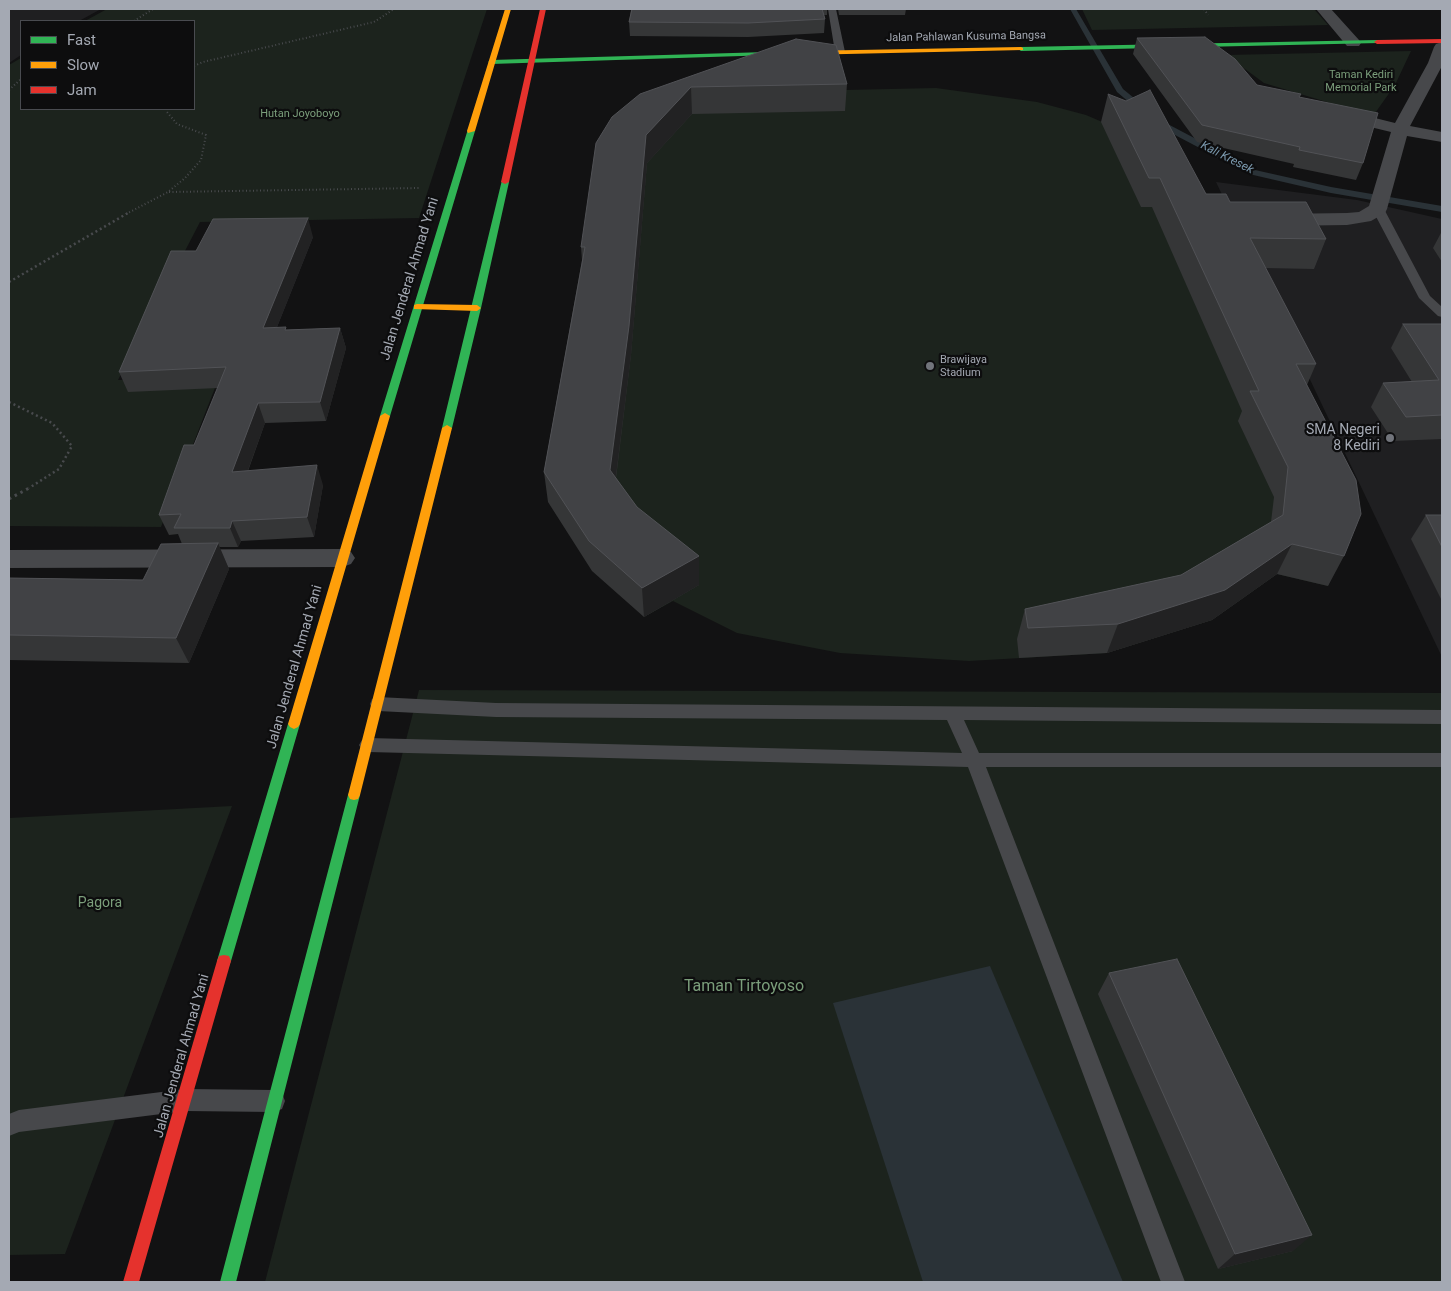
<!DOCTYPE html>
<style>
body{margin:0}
#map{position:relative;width:1451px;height:1291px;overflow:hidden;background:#121213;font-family:Roboto,sans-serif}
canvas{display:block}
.frame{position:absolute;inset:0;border:10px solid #a4a9b3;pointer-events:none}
.legend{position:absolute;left:20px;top:20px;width:175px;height:90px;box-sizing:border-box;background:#0d0d0e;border:1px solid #494b50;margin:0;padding:6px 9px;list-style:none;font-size:15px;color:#a4a9b3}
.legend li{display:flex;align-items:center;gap:10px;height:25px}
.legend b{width:25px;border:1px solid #494b50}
</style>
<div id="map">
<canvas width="1451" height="1291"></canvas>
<div class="frame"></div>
<ul class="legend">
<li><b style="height:6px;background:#30b455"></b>Fast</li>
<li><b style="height:6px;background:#ff9f0a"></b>Slow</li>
<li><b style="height:6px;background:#e5322d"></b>Jam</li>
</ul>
</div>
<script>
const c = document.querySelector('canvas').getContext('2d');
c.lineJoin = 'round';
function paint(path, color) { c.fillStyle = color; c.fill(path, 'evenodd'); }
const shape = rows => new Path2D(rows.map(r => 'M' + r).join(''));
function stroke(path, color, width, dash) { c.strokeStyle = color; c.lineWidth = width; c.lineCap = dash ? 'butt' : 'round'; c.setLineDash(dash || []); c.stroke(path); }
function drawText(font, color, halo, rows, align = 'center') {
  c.font = font + ' Roboto,sans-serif'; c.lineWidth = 4.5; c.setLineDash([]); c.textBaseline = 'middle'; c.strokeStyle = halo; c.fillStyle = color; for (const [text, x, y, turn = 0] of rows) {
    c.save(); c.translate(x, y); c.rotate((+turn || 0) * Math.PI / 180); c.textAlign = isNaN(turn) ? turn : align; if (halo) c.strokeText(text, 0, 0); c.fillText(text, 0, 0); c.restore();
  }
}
const built = shape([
 [9,9,101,9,79,21,21,21,21,55,9,63],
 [1216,182,1357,200,1442,219,1442,657]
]);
const green = shape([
 [107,9,487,9,419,218,200,222,118,380,218,380,161,527,9,526,9,65,21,58,21,109,194,109,194,21,85,21],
 [1082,9,1314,9,1328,25,1092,30],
 [1411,51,1395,85,1373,116,1264,83,1226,55],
 [936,88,1037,102,1086,115,1130,134,1344,545,1328,586,1277,574,1212,620,1107,653,969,661,840,653,737,633,673,601,644,617,577,337,642,121,753,92],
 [419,690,1442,693,1442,1282,265,1282],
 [232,806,65,1254,9,1255,9,818]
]);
const water = shape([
 [990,966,1123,1282,923,1282,833,1003]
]);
const stream = shape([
 [1070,9,1076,9,1123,89,1162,121,1255,170,1331,187,1442,206,1442,212,1331,193,1249,174,1156,125,1117,92,1070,9]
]);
const pathFar2 = shape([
 [1204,9,1208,15],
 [134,21,153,9],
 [194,66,203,62,374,22,394,9],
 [9,90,21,79],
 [169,192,420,188],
 [126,214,168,192,185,178,201,160,206,135,177,124,167,112,167,109]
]);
const pathFar1 = shape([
 [9,282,128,213],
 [9,402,52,423,72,446,59,469,29,488]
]);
const path = shape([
 [9,499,31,487]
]);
const lane = shape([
 [828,9,836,9,845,52,843,54,837,54,835,52,828,9],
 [1378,206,1384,209,1430,296,1442,307,1442,317,1438,316,1419,298,1372,209,1378,206],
 [378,697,496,703,1442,710,1442,724,964,720,979,753,1442,753,1442,767,986,767,1185,1282,1161,1282,968,767,368,752,362,750,359,745,362,740,368,738,962,753,947,720,496,717,378,711,372,709,370,704,372,699,378,697],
 [185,1089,274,1090,282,1093,285,1101,282,1109,274,1112,185,1111,19,1132,9,1136,9,1114,19,1110,185,1089]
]);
const street = shape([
 [1316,9,1331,9,1359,40,1361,43,1359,46,1347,46,1316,9],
 [1442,42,1442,66,1410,126,1442,132,1442,142,1407,136,1387,209,1385,213,1371,221,1347,225,1279,226,1272,224,1269,220,1272,216,1279,214,1347,213,1359,212,1369,206,1391,132,1333,118,1330,114,1333,110,1339,109,1395,123,1428,63,1434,47,1436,44,1442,42],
 [342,549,351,552,355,558,351,564,342,567,9,568,9,550,342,549]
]);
const fast = shape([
 [1377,40,1379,41,1379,43,1021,51,1018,49,1021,47,1377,40],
 [802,51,804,52,804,54,491,64,488,62,491,60,802,51],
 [468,129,475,131,390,416,385,419,382,418,380,416,468,129],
 [502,180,509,182,481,308,452,428,447,431,442,428,502,180],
 [294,719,298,721,300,724,231,961,229,966,224,967,219,966,217,961,288,724,290,721,294,719],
 [354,790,358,791,360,795,236,1282,220,1282,348,795,350,791,354,790]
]);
const slow = shape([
 [505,9,511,9,475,131,468,133,467,131,505,9],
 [1021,47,1023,48,1023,50,802,55,799,53,802,51,1021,47],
 [417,304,477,305,481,308,477,311,414,309,414,305,417,304],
 [385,413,390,416,300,724,298,727,294,729,290,727,288,724,380,416,385,413],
 [447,425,452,428,360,795,358,799,354,800,350,799,348,795,442,428,447,425]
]);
const jam = shape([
 [540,9,546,9,509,182,505,184,501,182,540,9],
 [1442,39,1442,43,1377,44,1374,42,1377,40,1442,39],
 [224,955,229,956,231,961,139,1282,123,1282,217,961,219,956,224,955]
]);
const wall = shape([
 [592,9,827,9,827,15,824,15,825,19,824,33,748,37,630,36,629,22,631,10,592,10],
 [838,9,906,9,905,15,839,15],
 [1137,38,1257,85,1300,97,1363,163,1356,180,1293,167,1294,164,1197,142,1133,54],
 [796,39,847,84,845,111,692,114,647,163,631,355,616,478,637,507,699,585,644,617,592,571,548,502,544,472,582,260,581,247,612,117],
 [1108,94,1206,194,1230,202,1326,239,1314,269,1265,268,1316,364,1307,385,1344,556,1328,586,1277,574,1212,620,1107,653,1019,658,1017,639,1025,609,1181,575,1271,522,1274,497,1238,421,1242,411,1152,207,1141,207,1101,122],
 [1442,231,1442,262,1433,248],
 [313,237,277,327,287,330,340,328,346,348,326,421,265,423,248,471,323,485,314,537,241,541,238,547,219,547,229,569,189,663,9,660,9,578,143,580,182,544,178,534,169,535,159,515,194,445,218,388,128,392,119,372,196,251],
 [1403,324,1442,324,1442,439,1393,441,1371,407,1383,383,1412,382,1391,348],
 [1426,515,1442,515,1442,601,1411,539],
 [1109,973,1293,1251,1218,1269,1098,994]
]);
const shadedWall = shape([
 [691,87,692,114,647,163,631,355,613,500,610,470,646,135],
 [308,218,313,237,269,347,263,328],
 [340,328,346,348,326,421,320,402],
 [258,403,265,423,240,492,232,472],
 [317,465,323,485,314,537,307,517],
 [232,521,241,541,238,547,230,528],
 [218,543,229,569,189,663,176,638],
 [1292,544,1277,574,1212,620,1107,653,1118,624],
 [699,556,699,585,644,617,642,588],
 [1312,1235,1293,1251,1218,1269,1235,1254]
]);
const building = shape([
 [632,9,822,9,825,19,748,23,629,22,632,9],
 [1205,37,1235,59,1257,85,1301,94,1299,97,1378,113,1363,163,1299,150,1300,147,1202,125,1137,38,1205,37],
 [796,39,836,45,847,84,691,87,646,135,629,326,610,470,637,507,699,556,642,588,589,541,544,472,585,247,581,247,596,143,612,117,640,94,796,39],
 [1150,90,1206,194,1226,194,1230,202,1306,202,1326,239,1250,238,1316,364,1296,364,1356,480,1361,514,1344,556,1292,544,1225,590,1118,624,1028,628,1025,609,1181,575,1283,515,1288,467,1250,391,1259,391,1160,178,1149,178,1108,94,1126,101,1150,90],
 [308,218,263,328,286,327,285,330,340,328,320,402,258,403,232,472,317,465,307,517,232,521,230,528,174,528,181,514,159,515,184,445,194,445,226,367,119,372,171,251,196,251,213,219,308,218],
 [1403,324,1442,324,1442,415,1406,417,1383,383,1439,380,1403,324],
 [1426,515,1442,515,1442,547,1426,515],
 [218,543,176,638,9,635,9,578,143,580,161,544,218,543],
 [1177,959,1312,1235,1235,1254,1109,973,1177,959]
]);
const markers = [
 [930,366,5,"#71747b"],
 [1390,438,5,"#71747b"]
];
const farStreetnames = [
 ["Jalan Pahlawan Kusuma Bangsa",966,37,-1]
];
const farParknames = [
 ["Taman Kediri",1361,75],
 ["Memorial Park",1361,88],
 ["Hutan Joyoboyo",300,114]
];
const farPoinames = [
 ["Brawijaya",940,360],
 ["Stadium",940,373]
];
const farWaternames = [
 ["Kali Kresek",1227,158,27]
];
const streetNames = [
 ["Jalan Jenderal Ahmad Yani",410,279,-73],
 ["Jalan Jenderal Ahmad Yani",295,667,-74],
 ["Jalan Jenderal Ahmad Yani",182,1056,-74]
];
const poiNames = [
 ["SMA Negeri",1380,430],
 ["8 Kediri",1380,446]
];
const parkNames = [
 ["Pagora",100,903]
];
const nearParknames = [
 ["Taman Tirtoyoso",744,987]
];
paint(built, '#1f1f21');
paint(green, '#1c231d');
paint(water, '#2a3237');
paint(stream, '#2a3237');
stroke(pathFar2, '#484a4d', 2, [1, 2.5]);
stroke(pathFar1, '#484a4d', 2.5, [2, 3]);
stroke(path, '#484a4d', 3, [2.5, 4]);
paint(lane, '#47484b');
paint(street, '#47484b');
paint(fast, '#30b455');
paint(slow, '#ff9f0a');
paint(jam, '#e5322d');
paint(wall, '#353637');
paint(shadedWall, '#222223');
paint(building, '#414245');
stroke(building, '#515256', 1);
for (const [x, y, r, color] of markers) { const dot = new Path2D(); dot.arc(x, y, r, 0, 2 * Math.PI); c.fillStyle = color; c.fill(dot); stroke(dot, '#0d0d0e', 2); }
drawText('11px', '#a4a9b3', '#0d0d0e', farStreetnames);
drawText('11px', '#7b9e7b', '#0d0d0e', farParknames);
drawText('11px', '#a4a9b3', '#0d0d0e', farPoinames, 'left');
drawText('italic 12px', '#7b99ae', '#0d0d0e', farWaternames);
drawText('14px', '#a4a9b3', '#0d0d0e', streetNames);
drawText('14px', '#a4a9b3', '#0d0d0e', poiNames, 'right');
drawText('14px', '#7b9e7b', '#0d0d0e', parkNames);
drawText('16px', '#7b9e7b', '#0d0d0e', nearParknames);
</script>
